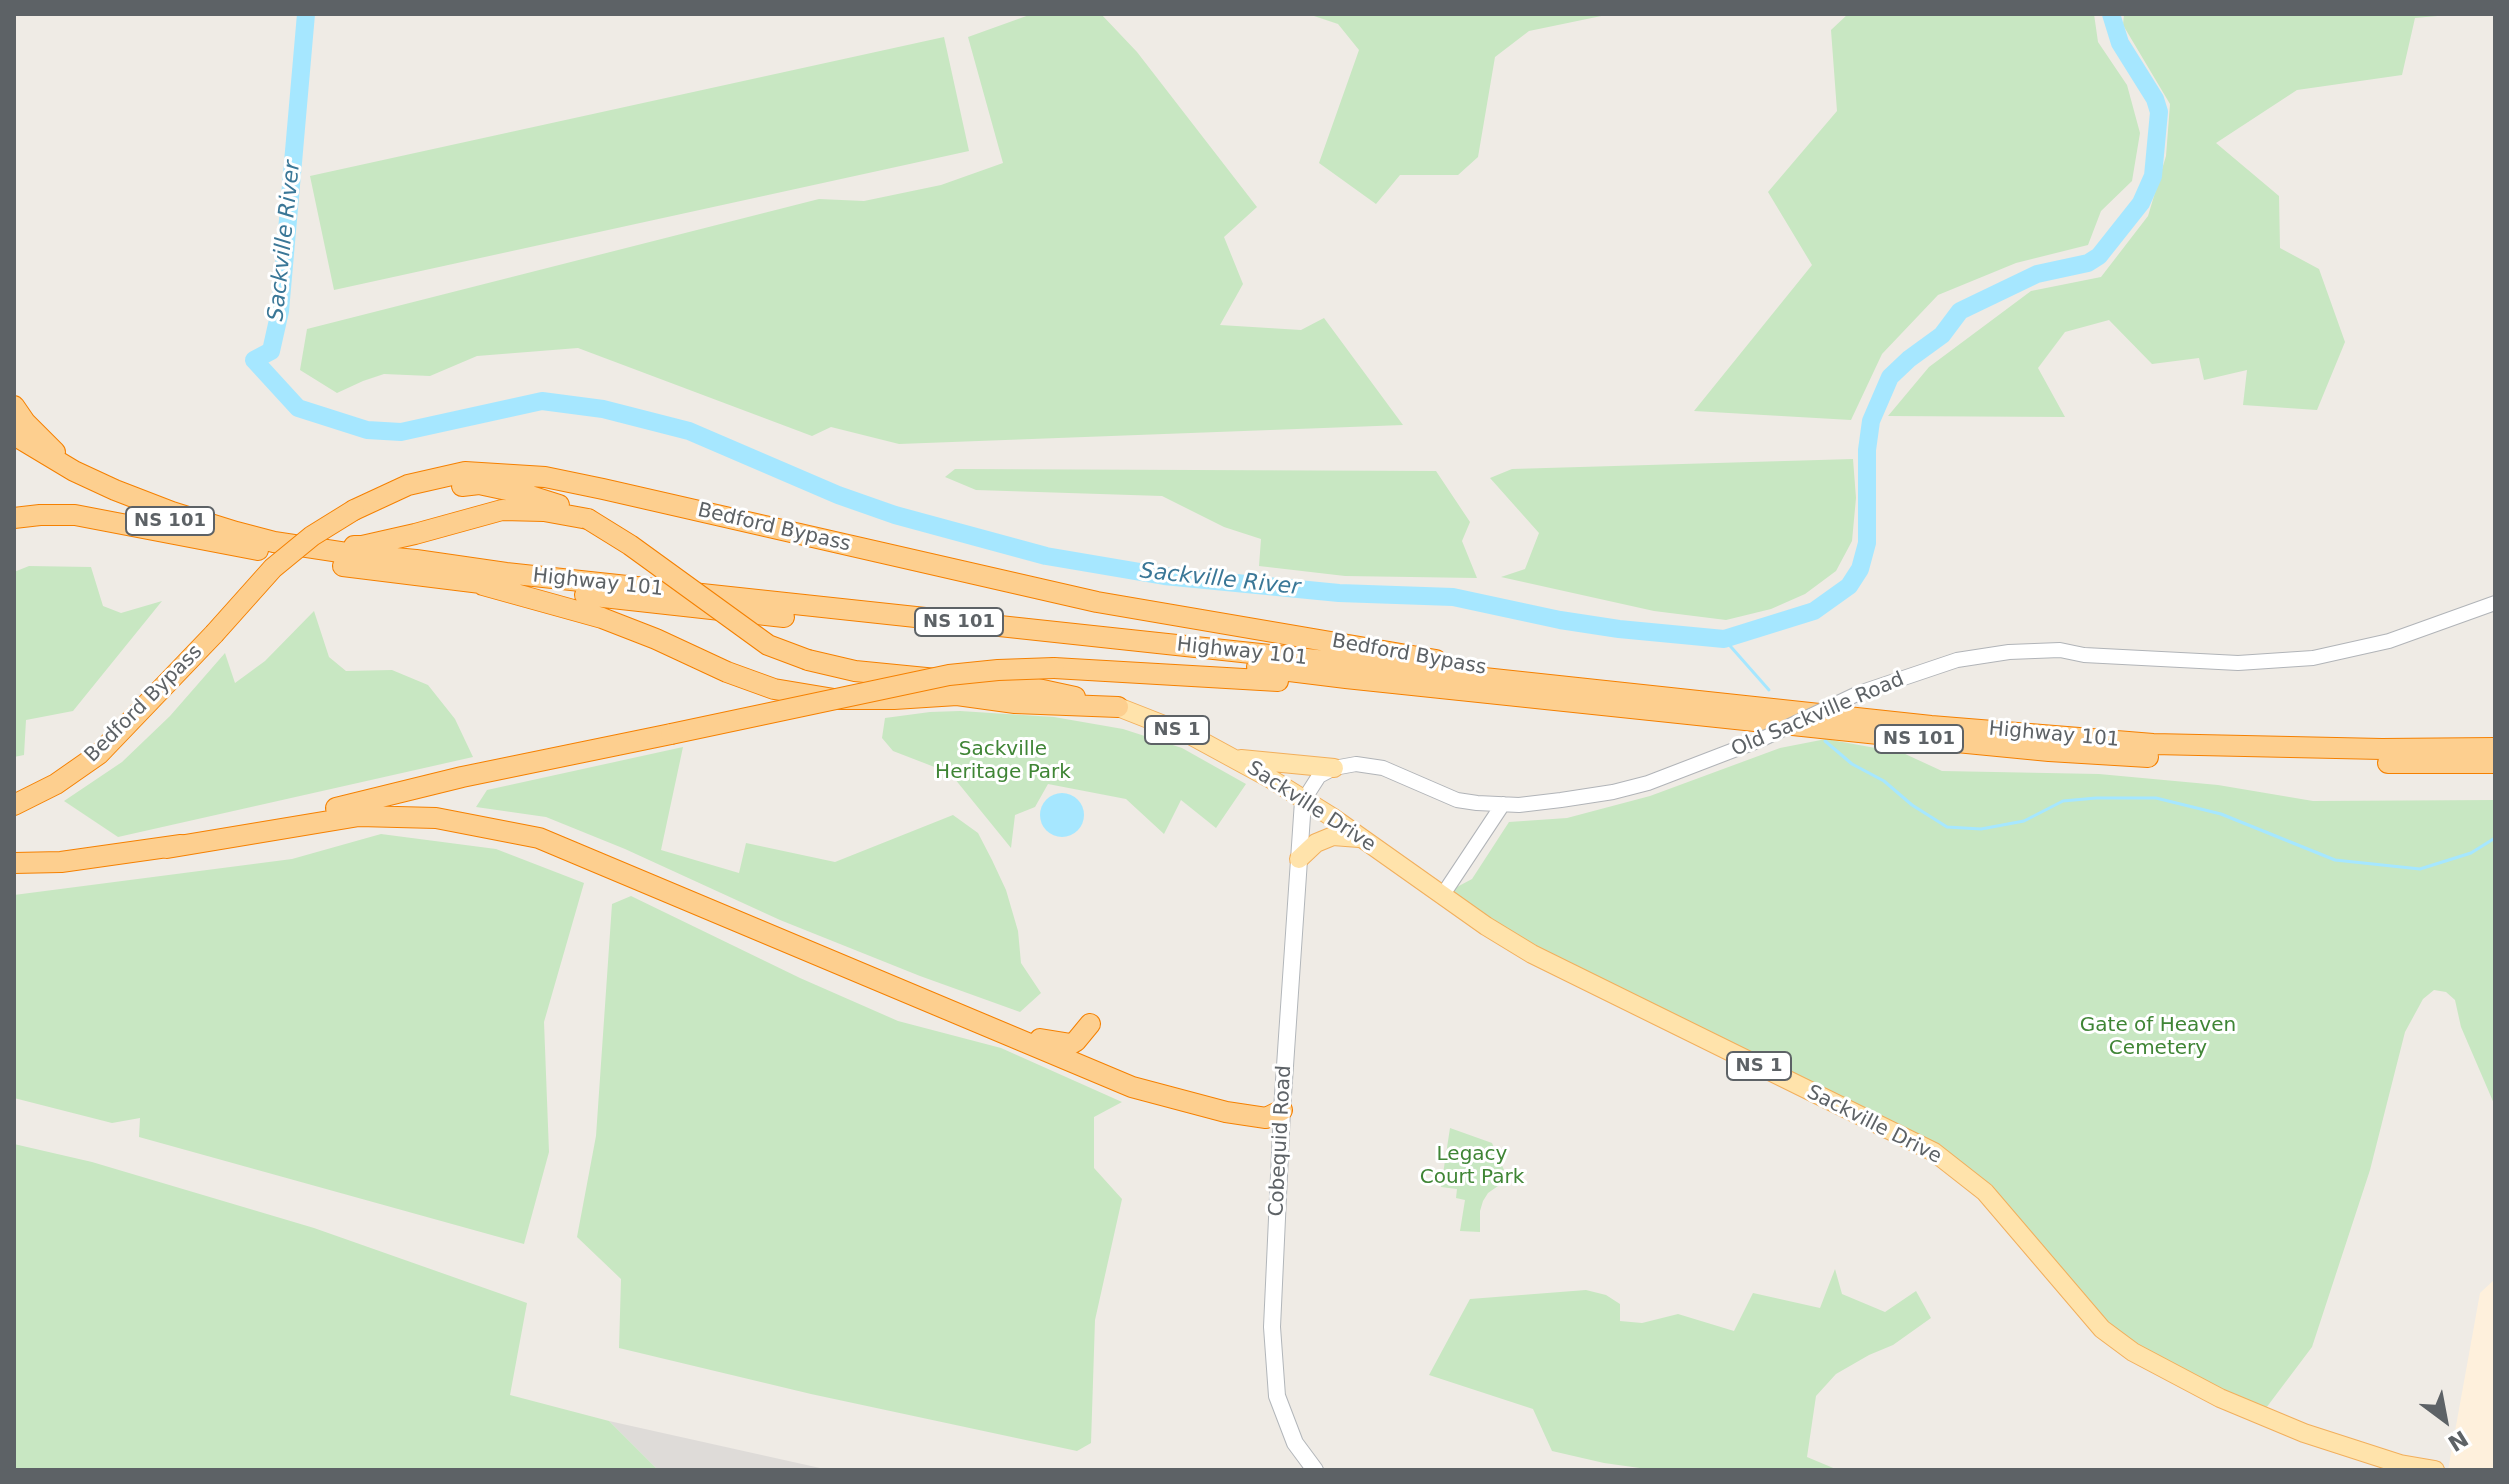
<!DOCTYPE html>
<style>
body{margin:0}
#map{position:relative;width:2509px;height:1484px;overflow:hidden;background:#efebe5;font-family:"DejaVu Sans",sans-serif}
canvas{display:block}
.frame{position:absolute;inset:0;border:16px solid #5d6266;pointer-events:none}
.north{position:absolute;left:2405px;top:1380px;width:80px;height:80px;-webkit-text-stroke:6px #fff;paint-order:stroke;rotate:148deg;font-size:22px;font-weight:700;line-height:32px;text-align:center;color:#5d6266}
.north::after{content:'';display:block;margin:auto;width:28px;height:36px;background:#5d6266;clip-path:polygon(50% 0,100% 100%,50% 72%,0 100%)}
</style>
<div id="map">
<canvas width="2509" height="1484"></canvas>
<div class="frame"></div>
<div class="north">N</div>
</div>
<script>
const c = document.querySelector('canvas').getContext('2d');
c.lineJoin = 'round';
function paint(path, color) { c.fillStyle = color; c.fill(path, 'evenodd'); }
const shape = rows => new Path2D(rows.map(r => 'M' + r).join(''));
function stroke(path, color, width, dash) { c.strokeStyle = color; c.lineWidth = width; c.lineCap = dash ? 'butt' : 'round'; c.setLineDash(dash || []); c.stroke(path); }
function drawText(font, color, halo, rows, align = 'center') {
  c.font = font + ' "DejaVu Sans",sans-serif'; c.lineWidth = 6; c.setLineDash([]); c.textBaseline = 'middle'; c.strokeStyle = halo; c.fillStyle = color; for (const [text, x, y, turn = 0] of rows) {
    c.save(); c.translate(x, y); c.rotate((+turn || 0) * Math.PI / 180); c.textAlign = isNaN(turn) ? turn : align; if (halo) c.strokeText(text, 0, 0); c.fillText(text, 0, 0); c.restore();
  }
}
const commercial = shape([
 [2495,1279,2495,1470,2448,1470,2480,1293]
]);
const industrial = shape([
 [609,1421,829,1470,658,1470]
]);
const green = shape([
 [1032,14,1101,14,1137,52,1257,207,1224,237,1243,284,1220,325,1301,330,1324,318,1403,425,899,444,831,427,812,436,578,348,477,356,430,376,384,374,363,381,337,393,300,370,307,329,819,199,864,201,941,185,1003,163,968,37],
 [1308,14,1611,14,1529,31,1495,57,1478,157,1458,175,1400,175,1376,204,1319,163,1359,50,1338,24],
 [1848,14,2094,14,2098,42,2127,85,2140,133,2132,181,2101,211,2088,245,2016,263,1938,295,1882,354,1851,420,1694,411,1812,265,1768,192,1837,111,1831,30],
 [2124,14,2460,14,2415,18,2402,75,2297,90,2216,143,2279,196,2280,248,2319,269,2345,342,2317,410,2243,405,2247,370,2204,380,2199,358,2152,364,2109,320,2065,332,2038,368,2065,417,1888,416,1929,367,2031,291,2101,277,2148,216,2166,156,2170,104,2123,25],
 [944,37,969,151,334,290,310,176],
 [1853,459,1856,498,1852,541,1836,571,1805,594,1771,609,1726,620,1654,611,1501,577,1525,569,1539,533,1490,478,1512,469],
 [955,469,1436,471,1470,522,1462,541,1477,578,1345,576,1259,566,1261,539,1224,527,1162,496,976,490,945,477],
 [29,566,91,567,103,606,121,613,162,601,73,711,26,720,24,755,14,757,14,572],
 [314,611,329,657,346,671,392,670,428,685,455,719,473,757,118,837,64,801,122,762,170,716,225,653,235,683,265,661],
 [960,711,1054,717,1123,729,1182,748,1246,784,1216,828,1181,800,1164,834,1126,799,1048,784,1035,807,1015,815,1011,848,950,773,893,751,882,738,885,718,930,712],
 [1826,739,1903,753,1942,771,2099,774,2218,785,2313,801,2495,800,2495,1106,2461,1027,2455,1000,2446,992,2434,990,2423,999,2405,1032,2370,1170,2312,1347,2260,1416,2175,1375,2070,1293,1934,1152,1722,1049,1440,896,1472,879,1509,822,1567,818,1650,796,1780,748],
 [683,747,661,850,739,873,746,843,835,862,953,815,978,833,992,860,1006,890,1018,931,1021,963,1041,993,1020,1012,920,976,780,920,625,849,546,817,476,807,487,790],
 [381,834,496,849,584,883,544,1022,549,1152,524,1244,139,1137,140,1118,112,1123,14,1098,14,895,292,859],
 [631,896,800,978,898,1021,1001,1048,1122,1102,1094,1117,1094,1168,1122,1199,1095,1320,1091,1443,1077,1451,811,1394,619,1348,621,1279,577,1237,596,1136,612,904],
 [1450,1128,1492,1143,1508,1179,1488,1193,1483,1201,1480,1211,1480,1232,1460,1231,1465,1200,1456,1198,1457,1189,1441,1187],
 [14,1144,92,1162,314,1228,527,1303,510,1395,609,1421,658,1470,14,1470],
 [1835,1269,1842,1294,1885,1312,1916,1291,1931,1318,1893,1345,1869,1355,1836,1374,1816,1396,1807,1457,1838,1470,1654,1470,1604,1463,1552,1451,1533,1409,1429,1375,1470,1299,1586,1290,1606,1295,1620,1304,1620,1321,1642,1323,1678,1314,1734,1331,1753,1293,1820,1308]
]);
const water = shape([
 '1040 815a22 22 0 1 1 44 0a22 22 0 1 1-44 0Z'
]);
const stream = shape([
 [1724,639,1769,690],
 [1825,741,1852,764,1884,781,1912,805,1947,827,1981,829,2024,821,2063,801,2096,798,2156,798,2221,814,2335,860,2420,869,2471,853,2495,838]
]);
const river = shape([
 [306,14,280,311,271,351,254,360,298,408,367,430,401,432,542,401,603,409,689,431,838,495,895,515,1046,556,1164,576,1339,593,1453,597,1560,620,1619,629,1724,639,1814,611,1849,586,1860,569,1867,543,1867,450,1871,421,1890,377,1909,359,1942,335,1960,311,2037,274,2088,263,2099,256,2141,203,2153,176,2159,112,2155,99,2120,43,2111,14]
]);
const tertiary = shape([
 [1859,693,1957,660,2009,652,2060,650,2084,655,2238,663,2313,658,2389,641,2495,603],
 [1303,801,1319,776,1334,768,1356,764,1383,768,1457,800,1477,803,1519,805,1561,800,1613,792,1648,783,1760,740],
 [1442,896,1503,804]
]);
const secondary = shape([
 [1303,801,1282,1110,1272,1327,1277,1396,1295,1443,1315,1470]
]);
const primary = shape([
 [1118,707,1192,736,1271,779,1332,817,1486,926,1532,954,1934,1152,1985,1192,2102,1329,2133,1352,2220,1398,2304,1433,2400,1464,2435,1470],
 [1241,759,1334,768],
 [1299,859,1316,843,1333,836,1359,838]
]);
const motorway = shape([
 [14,406,25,422,55,452],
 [14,435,74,471,115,490,172,512,236,532,274,542,353,554,416,560,506,573,1931,726,2153,744,2382,749,2495,748],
 [462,486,479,484,521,493,559,505],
 [354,510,408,485,465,472,545,477,603,489,1097,602,1436,660],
 [14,518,40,515,75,515,258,550],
 [354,546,362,546,415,534,502,510,544,511,588,519],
 [343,566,497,585],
 [483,585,602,618,656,639,727,672,774,689,834,699,894,699,957,695,1015,703,1118,707],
 [585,595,784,617],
 [808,660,855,671,1038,689,1075,697],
 [1257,667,1346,678,1926,739,2049,751,2148,757],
 [1054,668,1278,681],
 [2388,763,2495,763],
 [14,805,56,784,99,754,214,634],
 [336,808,462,777,671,734],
 [167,848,359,816,436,818,539,838,1132,1087,1226,1112,1266,1118,1282,1110],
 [14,863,61,862,181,845],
 [1040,1039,1071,1044,1076,1041,1090,1024]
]);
const tertiaryBridge = shape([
 [1760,740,1859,693]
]);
const motorwayBridge = shape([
 [588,519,630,545,768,645,808,660],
 [214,634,273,568,312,536,354,510],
 [671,734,949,675,998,670,1054,668]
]);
const shields = [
 [170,521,88],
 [959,622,88],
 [1177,730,64],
 [1919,739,88],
 [1759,1066,64]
];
const shieldNames = [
 ["NS 101",170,521],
 ["NS 101",959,622],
 ["NS 1",1177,730],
 ["NS 101",1919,739],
 ["NS 1",1759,1066]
];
const streetNames = [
 ["Bedford Bypass",774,528,13],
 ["Highway 101",598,583,6],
 ["Highway 101",1242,652,6],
 ["Bedford Bypass",1409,655,10],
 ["Bedford Bypass",144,704,-45],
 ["Old Sackville Road",1818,715,-23],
 ["Highway 101",2054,735,5],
 ["Sackville Drive",1311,807,33],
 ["Sackville Drive",1874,1125,27],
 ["Cobequid Road",1281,1141,-87]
];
const parkNames = [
 ["Sackville",1003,750],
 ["Heritage Park",1003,773],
 ["Gate of Heaven",2158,1026],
 ["Cemetery",2158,1049],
 ["Legacy",1472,1155],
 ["Court Park",1472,1178]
];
const waterNames = [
 ["Sackville River",285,241,-84],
 ["Sackville River",1220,580,6]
];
paint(commercial, '#fef0dc');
paint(industrial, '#dedbd8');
paint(green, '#c8e7c2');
paint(water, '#a6e7ff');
stroke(stream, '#a6e7ff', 3);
stroke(river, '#a6e7ff', 18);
stroke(tertiary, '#b1b4b8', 16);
stroke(secondary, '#b2b6ba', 18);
stroke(primary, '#f2af5c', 20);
stroke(motorway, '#f58000', 22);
stroke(tertiary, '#fff', 14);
stroke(secondary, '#fff', 16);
stroke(primary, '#ffe3ab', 18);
stroke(motorway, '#fdcf8f', 20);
stroke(tertiaryBridge, '#b1b4b8', 16, []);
stroke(motorwayBridge, '#f58000', 22, []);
stroke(tertiaryBridge, '#fff', 14);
stroke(motorwayBridge, '#fdcf8f', 20);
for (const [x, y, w] of shields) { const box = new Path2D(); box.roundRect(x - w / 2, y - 14, w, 28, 6); c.fillStyle = '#fff'; c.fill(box); stroke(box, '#5d6266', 2); }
drawText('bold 18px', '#5d6266', null, shieldNames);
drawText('20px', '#5d6266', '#fff', streetNames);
drawText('20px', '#3f8535', '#fff', parkNames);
drawText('italic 22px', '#3a7797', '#fff', waterNames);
</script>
